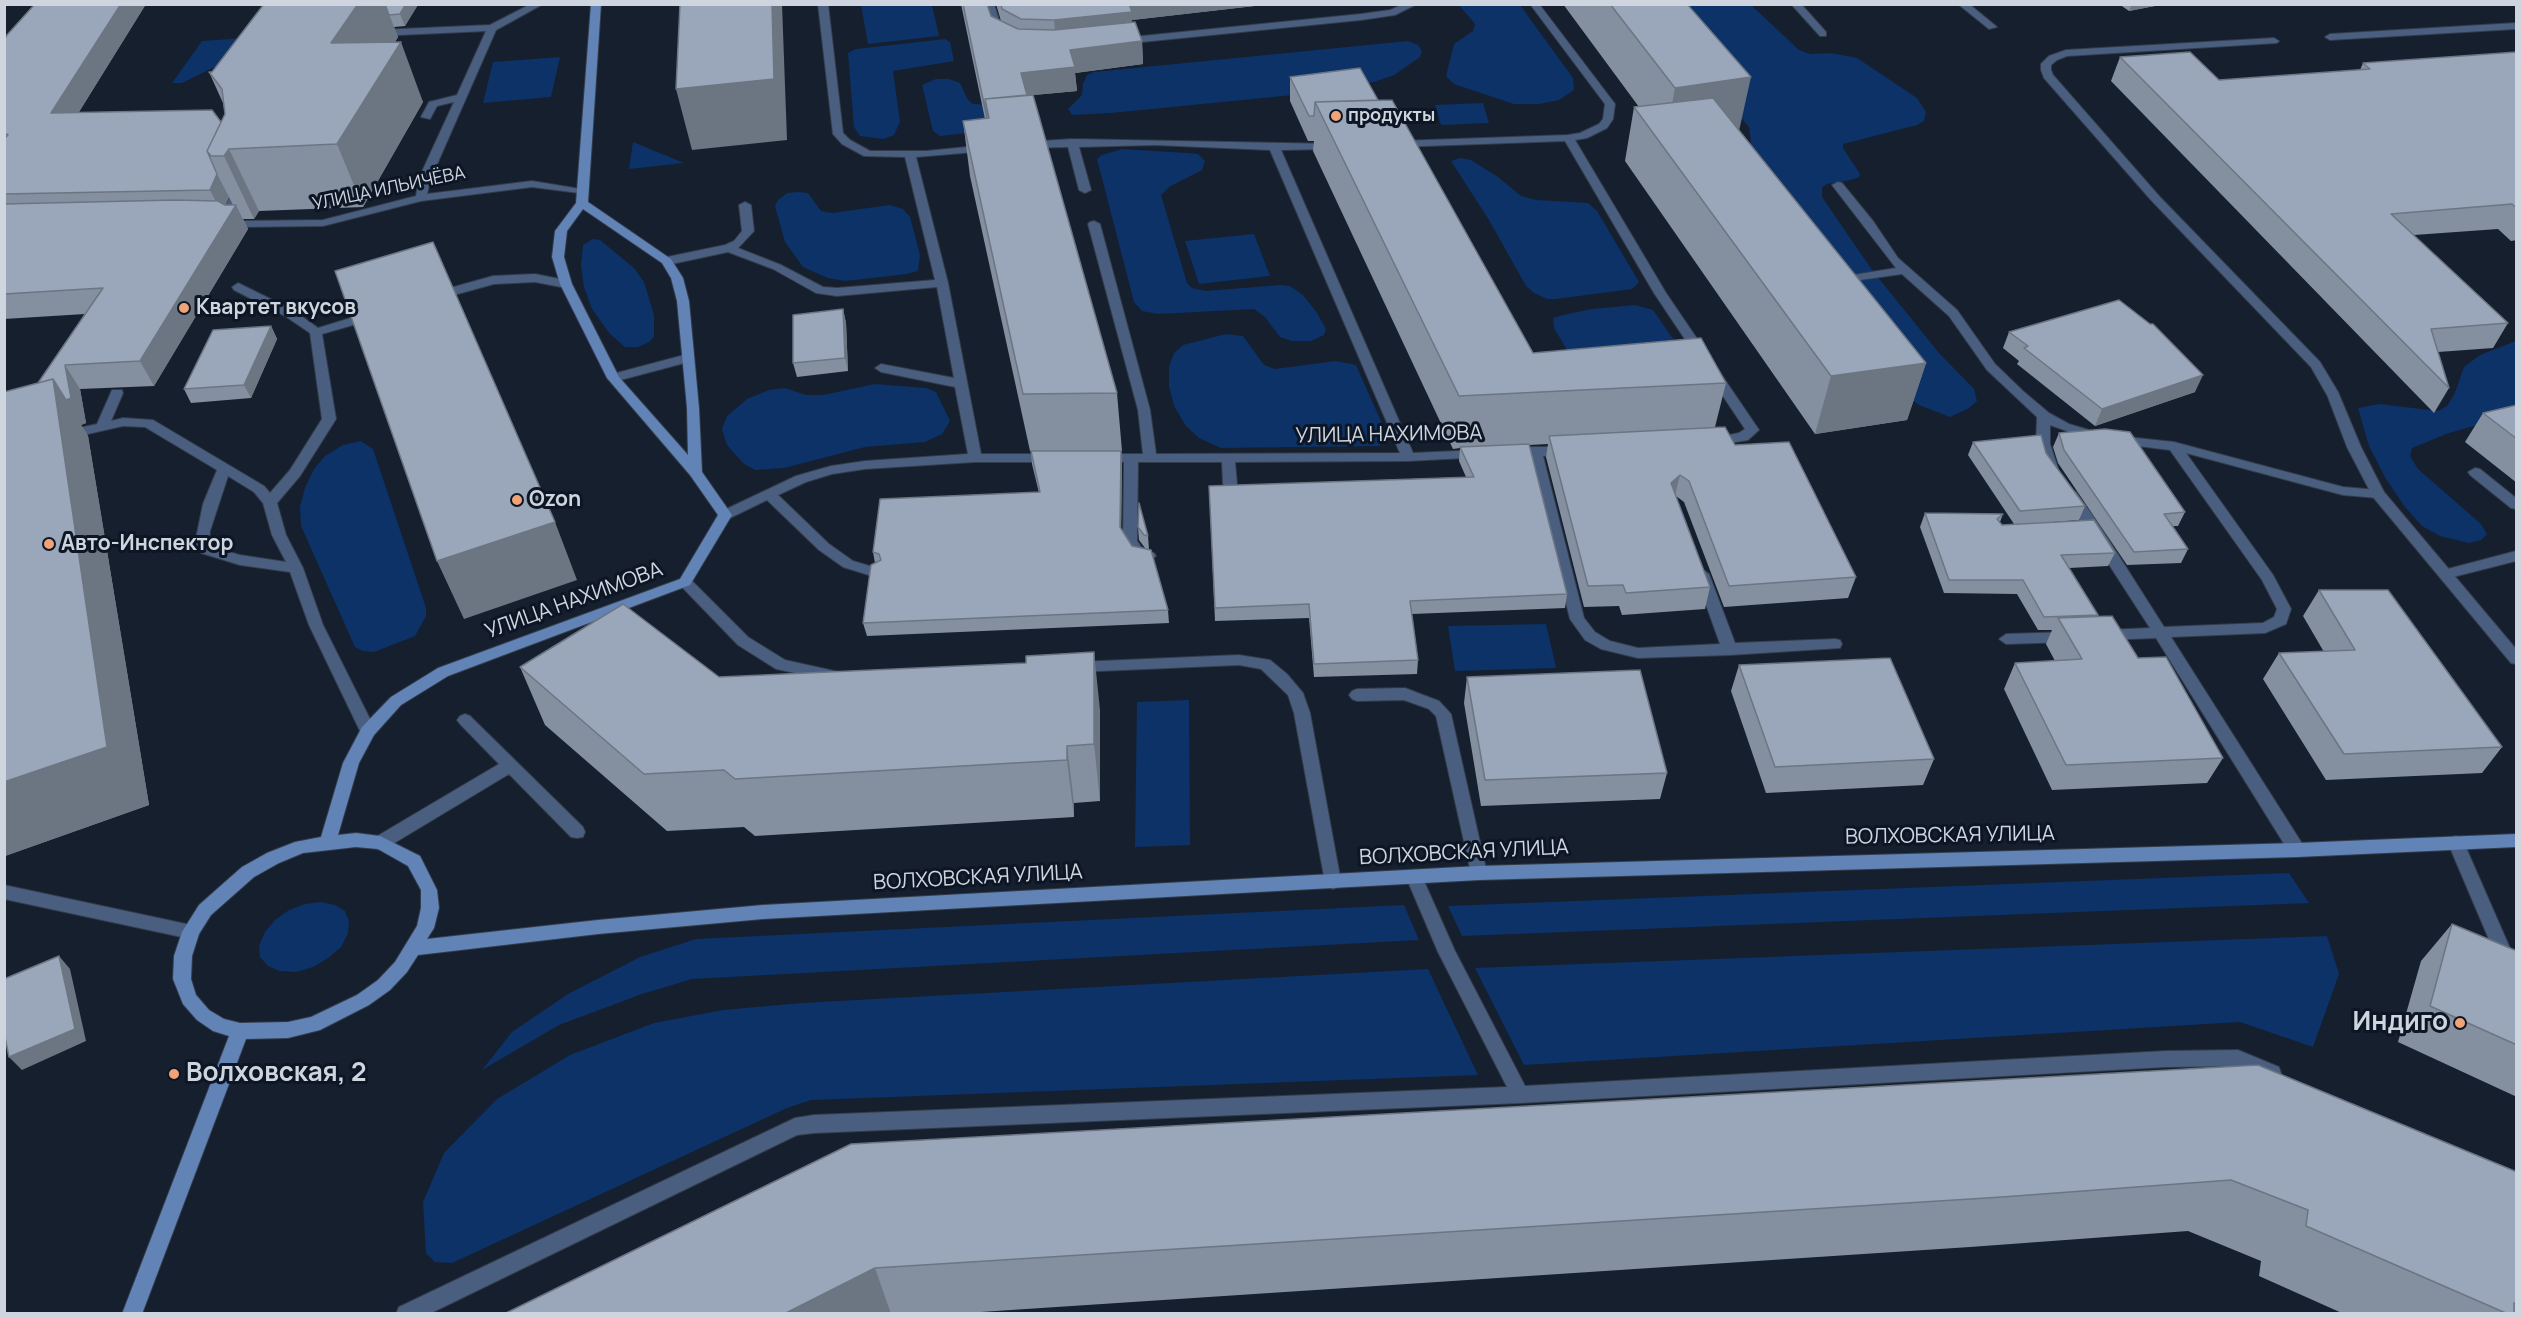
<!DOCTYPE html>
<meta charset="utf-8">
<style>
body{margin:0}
#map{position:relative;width:2521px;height:1318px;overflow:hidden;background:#161f2e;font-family:Manrope,sans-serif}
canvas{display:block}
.frame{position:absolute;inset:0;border:6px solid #ced5df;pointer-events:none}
</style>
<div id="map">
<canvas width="2521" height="1318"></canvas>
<div class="frame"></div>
</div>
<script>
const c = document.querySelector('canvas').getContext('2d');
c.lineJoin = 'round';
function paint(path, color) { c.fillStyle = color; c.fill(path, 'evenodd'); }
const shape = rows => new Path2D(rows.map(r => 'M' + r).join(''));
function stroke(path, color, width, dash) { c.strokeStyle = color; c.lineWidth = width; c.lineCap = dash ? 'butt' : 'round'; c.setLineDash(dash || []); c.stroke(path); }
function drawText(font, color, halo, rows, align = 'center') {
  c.font = font + ' Manrope,sans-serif'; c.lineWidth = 6; c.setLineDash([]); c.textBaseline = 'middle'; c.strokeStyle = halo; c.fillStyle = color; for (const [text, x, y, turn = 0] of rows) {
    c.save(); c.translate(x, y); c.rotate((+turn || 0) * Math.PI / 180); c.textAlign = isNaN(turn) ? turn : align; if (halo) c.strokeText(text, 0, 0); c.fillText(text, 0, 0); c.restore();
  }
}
const green = shape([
 [861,5,932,5,939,36,868,44],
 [1459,5,1520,5,1573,78,1574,90,1559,100,1539,104,1514,104,1454,84,1446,76,1454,44,1473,31,1475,24],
 [1644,5,1751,5,1799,50,1810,54,1831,53,1857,58,1917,98,1926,112,1924,121,1917,125,1843,144,1843,148,1860,174,1859,177,1851,180,1827,184,1822,187,1822,197,1872,270,1939,353,1974,389,1977,401,1969,408,1950,417,1919,405,1906,395,1745,152,1751,142,1749,127],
 [259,37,245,52,182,83,172,83,202,41],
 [945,39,950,42,954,61,893,71,900,122,894,135,883,139,860,136,854,127,848,53,856,49],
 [1408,41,1418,45,1422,51,1420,57,1394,75,1374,82,1313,93,1111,113,1072,115,1068,109,1082,95,1083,84,1087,75,1094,72],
 [560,57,551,97,483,103,493,62],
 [936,79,949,79,960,83,968,100,973,104,1031,107,1037,110,1041,119,1034,125,940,136,933,131,922,85],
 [1483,103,1489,123,1441,125,1435,105],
 [633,142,684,163,629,169],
 [1122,149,1187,153,1198,154,1205,161,1202,170,1169,187,1161,195,1187,283,1192,288,1206,291,1280,285,1290,286,1303,295,1317,313,1326,329,1324,335,1311,341,1292,341,1280,337,1265,317,1254,309,1158,314,1142,311,1134,302,1097,159,1102,155],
 [1460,158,1471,160,1498,177,1521,196,1536,200,1588,203,1597,211,1639,282,1632,289,1556,299,1547,299,1534,293,1526,286,1489,220,1451,161],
 [798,192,808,193,821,211,832,213,890,205,903,209,910,217,920,255,918,271,907,274,845,281,828,278,803,267,785,242,775,206,778,200,787,193],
 [1254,234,1270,276,1199,284,1185,241],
 [593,239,600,240,634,268,644,282,654,315,654,337,649,342,638,347,625,347,610,334,592,309,584,287,581,265,583,245],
 [1635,305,1653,310,1680,349,1577,367,1554,328,1553,318,1563,315,1592,309],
 [1226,334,1243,336,1264,365,1275,369,1336,361,1356,365,1388,437,1379,446,1221,448,1199,438,1186,426,1174,406,1169,386,1169,367,1174,353,1183,345],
 [2516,341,2516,414,2449,433,2412,448,2410,456,2418,469,2481,524,2487,534,2481,540,2469,543,2440,536,2422,526,2405,507,2386,479,2369,446,2358,408,2379,404,2438,411,2447,406,2455,393,2464,367,2480,355],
 [875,384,926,388,936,392,950,421,942,434,925,442,865,447,784,468,755,470,744,464,727,445,722,429,727,416,747,399,769,390,785,388,806,395,823,395],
 [361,441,373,449,426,608,426,616,415,636,374,652,363,651,355,647,301,526,300,507,305,488,314,469,325,456,343,445],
 [1546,624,1556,668,1455,671,1448,626],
 [1189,700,1190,845,1135,847,1137,702],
 [2289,873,2309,903,1462,936,1448,906],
 [321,902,335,905,345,911,349,921,348,933,341,947,328,958,313,967,296,972,280,971,268,966,260,957,259,946,265,932,275,920,289,910,305,904],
 [1404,905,1419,940,692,979,642,994,559,1025,482,1070,512,1032,568,994,640,957,696,939],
 [2327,936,2339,974,2313,1047,2240,1022,1524,1065,1475,968],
 [1428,969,1478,1075,811,1100,787,1108,452,1263,435,1262,426,1253,423,1202,444,1153,497,1099,570,1055,654,1023,723,1010,802,1003]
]);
const lane = shape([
 [531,4,543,4,496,30,431,178,427,194,532,181,587,190,587,194,532,187,421,201,323,226,237,227,233,226,222,215,235,185,241,182,247,185,234,214,240,221,323,220,416,196,419,178,454,102,437,106,430,119,421,117,429,102,457,95,486,31,378,36,373,33,378,30,490,25,531,4],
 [818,4,828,4,843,133,850,140,870,151,926,151,987,145,992,148,987,151,916,157,948,283,981,454,1050,454,1057,458,1050,462,975,462,865,469,832,474,806,482,778,495,829,544,853,561,880,569,882,572,880,575,875,577,843,567,819,550,767,500,730,518,720,518,718,515,720,512,796,476,831,466,865,461,968,454,955,387,881,372,875,368,881,364,954,378,937,287,837,296,816,293,773,269,728,252,667,265,661,261,667,257,725,245,734,241,742,231,739,205,745,202,751,205,754,231,738,248,781,265,823,287,837,288,935,280,905,157,864,156,842,144,833,134,818,4],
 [984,4,994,4,1004,36,1002,38,994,36,984,4],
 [1404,4,1417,4,1395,15,1361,20,1122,44,1117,41,1122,38,1361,14,1390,10,1404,4],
 [1530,4,1539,4,1615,104,1613,119,1607,128,1587,138,1575,140,1666,293,1759,430,1748,440,1713,446,1706,442,1713,438,1739,433,1745,429,1654,293,1565,141,1398,147,1393,144,1398,141,1568,135,1580,133,1599,124,1603,119,1605,104,1530,4],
 [1791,4,1801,4,1826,32,1826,36,1820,36,1791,4],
 [1958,4,1969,4,1997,27,1989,29,1958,4],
 [2516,23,2516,29,2330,40,2325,37,2330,34,2516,23],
 [2274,38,2279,41,2277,43,2067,56,2057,60,2051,65,2051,70,2053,75,2159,196,2320,362,2338,392,2332,396,2327,395,2311,367,2151,200,2044,78,2041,70,2041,64,2049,56,2066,50,2274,38],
 [1072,139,1336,144,1337,146,1332,149,1281,150,1413,453,1479,450,1486,454,1484,457,1408,461,1235,462,1237,484,1230,488,1223,484,1222,462,1138,462,1137,541,1144,551,1154,553,1156,556,1149,561,1135,558,1123,541,1124,462,1101,462,1094,458,1101,454,1143,454,1138,410,1088,224,1090,222,1094,221,1100,224,1150,410,1156,454,1400,453,1270,150,1155,145,1079,147,1091,190,1085,193,1079,190,1068,147,1026,148,1021,145,1026,142,1072,139],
 [1838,182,1842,183,1873,221,1898,258,1957,310,1995,364,2023,391,2049,413,2069,424,2099,433,2101,436,2099,439,2089,439,2050,425,2050,444,2058,468,2051,472,2046,471,2036,444,2037,417,1987,370,1949,316,1902,274,1853,281,1853,275,1896,268,1832,185,1838,182],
 [535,274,570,281,572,284,566,288,535,282,494,284,436,300,430,296,432,293,493,276,535,274],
 [238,283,293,310,318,328,370,312,376,316,374,319,322,334,336,419,300,476,277,503,286,535,303,568,323,625,376,731,374,735,368,737,362,735,360,731,309,625,290,572,240,565,201,553,195,543,203,504,217,470,145,427,123,426,66,439,59,435,61,432,97,424,112,390,122,390,123,393,111,421,123,418,153,420,264,486,270,493,290,470,322,419,310,333,285,316,234,290,232,287,238,283],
 [228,476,254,492,263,503,272,535,286,562,240,555,211,547,209,543,210,531,228,476],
 [688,354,692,355,694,358,692,361,613,382,607,378,609,375,688,354],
 [2118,436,2174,442,2343,487,2378,490,2385,494,2378,498,2343,495,2186,453,2273,575,2291,609,2286,624,2265,633,2171,637,2303,845,2305,850,2303,855,2297,857,2291,855,2156,638,2105,640,2098,635,2105,630,2150,628,2064,495,2071,491,2076,492,2098,523,2164,627,2263,623,2274,617,2277,609,2262,580,2170,450,2113,443,2111,440,2113,437,2118,436],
 [1535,447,1566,447,1573,451,1566,455,1543,456,1584,618,1595,632,1610,641,1638,648,1720,644,1695,574,1702,569,1709,574,1735,643,1835,639,1840,640,1842,644,1840,648,1730,655,1638,658,1601,649,1585,640,1570,619,1530,456,1512,456,1505,452,1512,448,1535,447],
 [2475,468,2480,469,2516,498,2516,509,2511,508,2470,475,2468,472,2475,468],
 [2516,551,2516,561,2445,579,2438,574,2440,571,2516,551],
 [685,577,690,579,748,637,785,660,839,672,842,676,839,680,834,681,776,669,738,645,680,585,678,582,680,579,685,577],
 [2069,632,2076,637,2069,642,2006,644,1999,639,2006,634,2069,632],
 [1239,655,1270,660,1287,674,1303,693,1310,713,1341,882,1339,887,1333,889,1327,887,1325,882,1294,713,1288,695,1261,669,1239,665,1077,672,1072,671,1069,667,1072,663,1077,662,1239,655],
 [1405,688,1439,701,1451,714,1487,873,1485,878,1479,880,1473,878,1471,873,1436,716,1429,709,1404,700,1357,701,1352,699,1349,695,1352,691,1357,689,1405,688],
 [465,714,470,716,583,827,585,832,583,837,577,838,571,837,509,774,386,848,380,850,374,848,372,843,374,838,499,764,460,724,457,720,460,716,465,714],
 [2456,836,2462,838,2464,843,2516,962,2516,984,2510,982,2502,970,2448,843,2450,838,2456,836],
 [1414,870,1420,872,1455,951,1525,1086,2166,1051,2238,1050,2279,1067,2281,1073,2279,1079,2272,1081,2237,1066,2166,1067,1520,1103,814,1133,797,1135,429,1314,396,1314,399,1307,795,1118,814,1115,1507,1087,1438,952,1406,877,1408,872,1414,870],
 [4,885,191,925,197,927,200,932,197,937,191,939,4,899,4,885]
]);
const street = shape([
 [2332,388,2338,392,2361,447,2384,492,2516,649,2516,664,2511,663,2373,497,2347,447,2326,392,2332,388]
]);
const secondary = shape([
 [591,4,601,4,588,202,671,259,683,278,689,301,699,408,702,472,732,515,690,585,448,676,401,705,374,735,359,763,338,835,356,833,380,836,420,856,437,890,439,908,434,928,427,939,598,920,763,905,1479,866,2297,843,2516,834,2516,847,2297,857,1479,880,763,919,598,934,418,955,407,972,390,990,369,1005,320,1030,288,1038,246,1039,142,1314,122,1314,229,1036,213,1031,197,1020,183,1004,173,979,174,956,182,932,199,905,242,867,267,853,295,842,321,837,343,763,362,727,391,697,438,668,680,579,718,515,690,475,607,378,560,284,552,257,555,231,576,203,591,4],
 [583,209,662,263,671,278,677,301,687,408,688,455,619,377,572,284,564,257,567,231,583,209],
 [356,847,378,849,408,866,421,890,421,908,417,926,395,962,378,980,357,995,311,1017,288,1022,240,1023,224,1019,209,1010,196,995,191,979,192,956,199,934,211,915,254,877,279,863,303,853,356,847]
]);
const wall = shape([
 [35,4,146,4,79,112,221,122,225,114,223,103,209,72,212,72,264,4,418,4,405,26,394,27,398,37,395,42,423,102,363,207,259,211,254,219,243,219,248,229,154,386,80,389,86,423,81,425,88,436,149,805,5,856,4,855,4,392,38,383,85,314,4,319,4,40],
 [229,197,233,205,225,205],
 [961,4,987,4,991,16,1001,21,996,4,1272,4,1132,20,1132,22,1142,41,1143,64,1075,73,1077,91,1033,95,1117,393,1122,451,1121,451,1122,464,1121,529,1132,546,1145,548,1139,540,1138,527,1148,536,1149,549,1168,610,1169,623,867,636,863,623,875,563,873,552,1039,493,1032,464,1031,451,1030,451,970,176,963,121,985,119],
 [1563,4,1687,4,1739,130,1926,363,1907,420,1815,434,1625,161,1634,107,1639,107],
 [2119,4,2165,4,2129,11],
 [2517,52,2517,240,2511,241,2498,229,2414,235,2508,323,2493,348,2438,352,2449,388,2434,413,2111,81,2120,57,2219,80,2360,70,2363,63],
 [1290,77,1378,100,1533,353,1726,383,1715,427,1735,445,1856,577,1848,598,1724,607,1684,502,1676,496,1710,587,1705,609,1622,615,1619,606,1584,607,1546,457,1548,444,1529,445,1567,594,1565,608,1412,614,1418,660,1417,674,1314,677,1309,618,1215,621,1209,486,1466,477,1459,461,1460,448,1453,449,1313,151,1314,141,1308,141,1290,101],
 [843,309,846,323,848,371,797,377,793,363],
 [271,326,277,339,251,398,191,403,184,389],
 [2009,332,2195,392,2095,426,2017,364,2019,361,2003,348],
 [2517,405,2517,483,2465,442,2483,413],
 [2059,433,2185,512,2178,526,2173,526,2188,549,2181,563,2127,565,2058,463,2053,447],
 [1973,442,2046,453,2085,506,2079,520,2053,522,2115,553,2108,566,2069,568,2098,615,2097,616,2138,658,2223,758,2207,783,2052,790,2004,689,2015,663,2055,661,2046,644,2052,630,2038,630,2017,594,1944,593,1920,527,1925,513,2003,514,2000,522,2002,525,2014,524,1968,455],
 [2319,590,2502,747,2482,773,2326,780,2263,679,2279,653,2324,652,2303,616],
 [1739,665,1934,759,1923,785,1766,793,1731,691],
 [520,667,719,677,1100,710,1100,801,1074,803,1074,817,755,836,744,827,667,831,545,725],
 [1467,677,1667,773,1660,799,1481,806,1464,703],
 [2452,924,2517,951,2517,1097,2398,1042,2421,961],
 [851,1144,2517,1172,2517,1314,2344,1314,2259,1276,2261,1261,2188,1231,1970,1247,950,1314,504,1314]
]);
const shadedWall = shape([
 [121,4,146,4,64,136,51,113],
 [358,4,385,4,398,37,355,103,331,43],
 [406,4,418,5,405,26,400,14],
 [772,4,782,4,787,140,692,150,676,89],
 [1127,4,1272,4,1132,20,1133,35,1056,43,1054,20],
 [2132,4,2165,4,2129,11],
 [1142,41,1143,64,1075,73,1077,91,1023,96,1021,73,1070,50],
 [401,42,423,102,363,207,337,144],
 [1751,77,1739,131,1665,142,1675,88],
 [229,149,259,211,254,219,224,156],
 [217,174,229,197,222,214,210,190],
 [236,205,248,229,154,386,140,361],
 [843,309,846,323,848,371,845,358],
 [271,326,277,339,251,398,244,385],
 [1926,363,1907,420,1815,434,1831,376],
 [65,365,80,389,86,423,81,425,88,436,149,805,5,856,4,855,4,782,53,379],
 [2203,375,2195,392,2095,426,2102,409],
 [1121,451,1122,464,1121,541,1120,527],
 [1680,475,1675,496,1671,483],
 [555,522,577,580,464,619,437,561],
 [1094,652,1100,710,1100,801,1094,744],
 [1067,746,1074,803,1074,817,1067,760],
 [59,956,70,969,86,1041,22,1070,9,1057],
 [875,1268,891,1314,784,1314]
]);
const building = shape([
 [35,4,121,4,51,113,212,110,221,122,207,151,217,174,210,190,4,194,4,139,8,135,4,133,4,40,7,35,35,4],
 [264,4,358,4,331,43,401,42,337,144,229,149,224,156,211,156,207,151,225,114,222,89,209,72,212,72,264,4],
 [385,4,406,4,400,14,389,15,385,4],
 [680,4,772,4,774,79,676,89,680,4],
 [963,4,987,4,991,16,1018,29,1054,30,1135,22,1142,41,1070,50,1075,67,1021,73,1027,95,985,99,987,118,963,4],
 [1001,4,1129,4,1132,12,1054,20,1021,19,1002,9,1001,4],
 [1610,4,1687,4,1751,77,1675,88,1610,4],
 [2190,52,2219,80,2370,69,2363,63,2517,52,2517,208,2512,204,2391,214,2508,323,2431,329,2449,388,2120,57,2190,52],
 [1360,68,1378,100,1315,102,1314,116,1309,116,1290,77,1360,68],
 [1033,95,1117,393,1023,394,963,121,989,118,985,99,1033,95],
 [1713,98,1926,363,1831,376,1634,107,1713,98],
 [1392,100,1533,353,1701,338,1726,383,1459,396,1315,102,1392,100],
 [175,200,218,201,225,205,236,205,140,361,65,365,71,398,66,400,53,379,38,383,103,288,4,294,4,204,175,200],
 [433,242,555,522,437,561,335,271,433,242],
 [2119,300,2150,324,2153,324,2203,375,2102,409,2024,348,2028,346,2009,332,2119,300],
 [843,309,845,358,793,363,793,315,843,309],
 [271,326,244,385,184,389,213,330,271,326],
 [53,379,107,747,4,782,4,392,53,379],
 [2517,405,2517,439,2483,413,2517,405],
 [1725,427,1735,445,1789,442,1856,577,1729,586,1689,481,1680,475,1671,483,1710,587,1626,593,1623,585,1588,586,1549,436,1725,427],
 [2105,429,2130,432,2185,512,2164,514,2188,549,2134,552,2064,450,2059,433,2105,429],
 [2041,435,2046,453,2085,506,2020,511,1973,442,2041,435],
 [1529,444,1567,594,1410,601,1418,660,1314,664,1309,604,1215,608,1209,486,1474,477,1460,447,1529,444],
 [1031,451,1121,451,1120,527,1132,546,1151,550,1168,610,863,623,871,565,881,560,879,554,873,552,880,499,1040,492,1031,451],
 [1139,503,1148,536,1144,535,1138,527,1139,503],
 [1925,513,2003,514,1997,519,2002,525,2094,520,2115,553,2061,555,2098,615,2044,617,2023,580,1949,580,1925,513],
 [2319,590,2388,590,2502,747,2344,754,2279,653,2355,650,2319,590],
 [623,604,719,677,1026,663,1026,656,1094,652,1094,744,1067,746,1067,760,735,779,724,770,644,774,520,667,623,604],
 [2112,616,2138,658,2166,657,2223,758,2066,765,2015,663,2082,659,2058,618,2112,616],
 [1890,658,1934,759,1775,767,1739,665,1890,658],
 [1640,670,1667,773,1485,780,1467,677,1640,670],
 [2452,924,2517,951,2517,1045,2430,1006,2452,924],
 [59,956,75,1029,9,1057,4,1032,4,979,59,956],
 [2258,1065,2517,1172,2517,1304,2514,1303,2514,1314,2508,1314,2306,1226,2308,1210,2231,1180,2002,1197,875,1268,784,1314,504,1314,851,1144,2258,1065]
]);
const markers = [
 [1336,116,6,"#f0a279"],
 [184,308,6,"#f0a279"],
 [517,500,6,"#f0a279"],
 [49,544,6,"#f0a279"],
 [2460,1023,6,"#f0a279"],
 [174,1074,6,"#f0a279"]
];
const farPoinames = [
 ["продукты",1348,116]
];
const farStreetnames = [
 ["УЛИЦА ИЛЬИЧЁВА",389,189,-12]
];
const poiNames = [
 ["Квартет вкусов",196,308],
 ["Ozon",529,500],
 ["Авто-Инспектор",61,544]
];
const streetNames = [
 ["УЛИЦА НАХИМОВА",1389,435,-1],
 ["УЛИЦА НАХИМОВА",574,601,-20],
 ["ВОЛХОВСКАЯ УЛИЦА",1950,836,-1],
 ["ВОЛХОВСКАЯ УЛИЦА",1464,853,-3],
 ["ВОЛХОВСКАЯ УЛИЦА",978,878,-3]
];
const nearPoinames = [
 ["Индиго",2448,1023],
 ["Волховская, 2",186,1074,"left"]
];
paint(green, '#0c3268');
stroke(lane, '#333c4a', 2);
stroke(street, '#333c4a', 2);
stroke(secondary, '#333c4a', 2);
paint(lane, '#4a5f7f');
paint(street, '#4a5f7f');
paint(secondary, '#6183b6');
paint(wall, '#8490a0');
paint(shadedWall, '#6c7582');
paint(building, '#9aa7ba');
stroke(building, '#6c7582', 1.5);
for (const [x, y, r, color] of markers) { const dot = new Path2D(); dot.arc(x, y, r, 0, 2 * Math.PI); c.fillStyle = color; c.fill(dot); stroke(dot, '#0d1624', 2); }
drawText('bold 18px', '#ced5df', '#0d1624', farPoinames, 'left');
drawText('18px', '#ced5df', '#0d1624', farStreetnames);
drawText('bold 21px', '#ced5df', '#0d1624', poiNames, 'left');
drawText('21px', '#ced5df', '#0d1624', streetNames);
drawText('bold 26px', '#ced5df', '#0d1624', nearPoinames, 'right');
</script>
